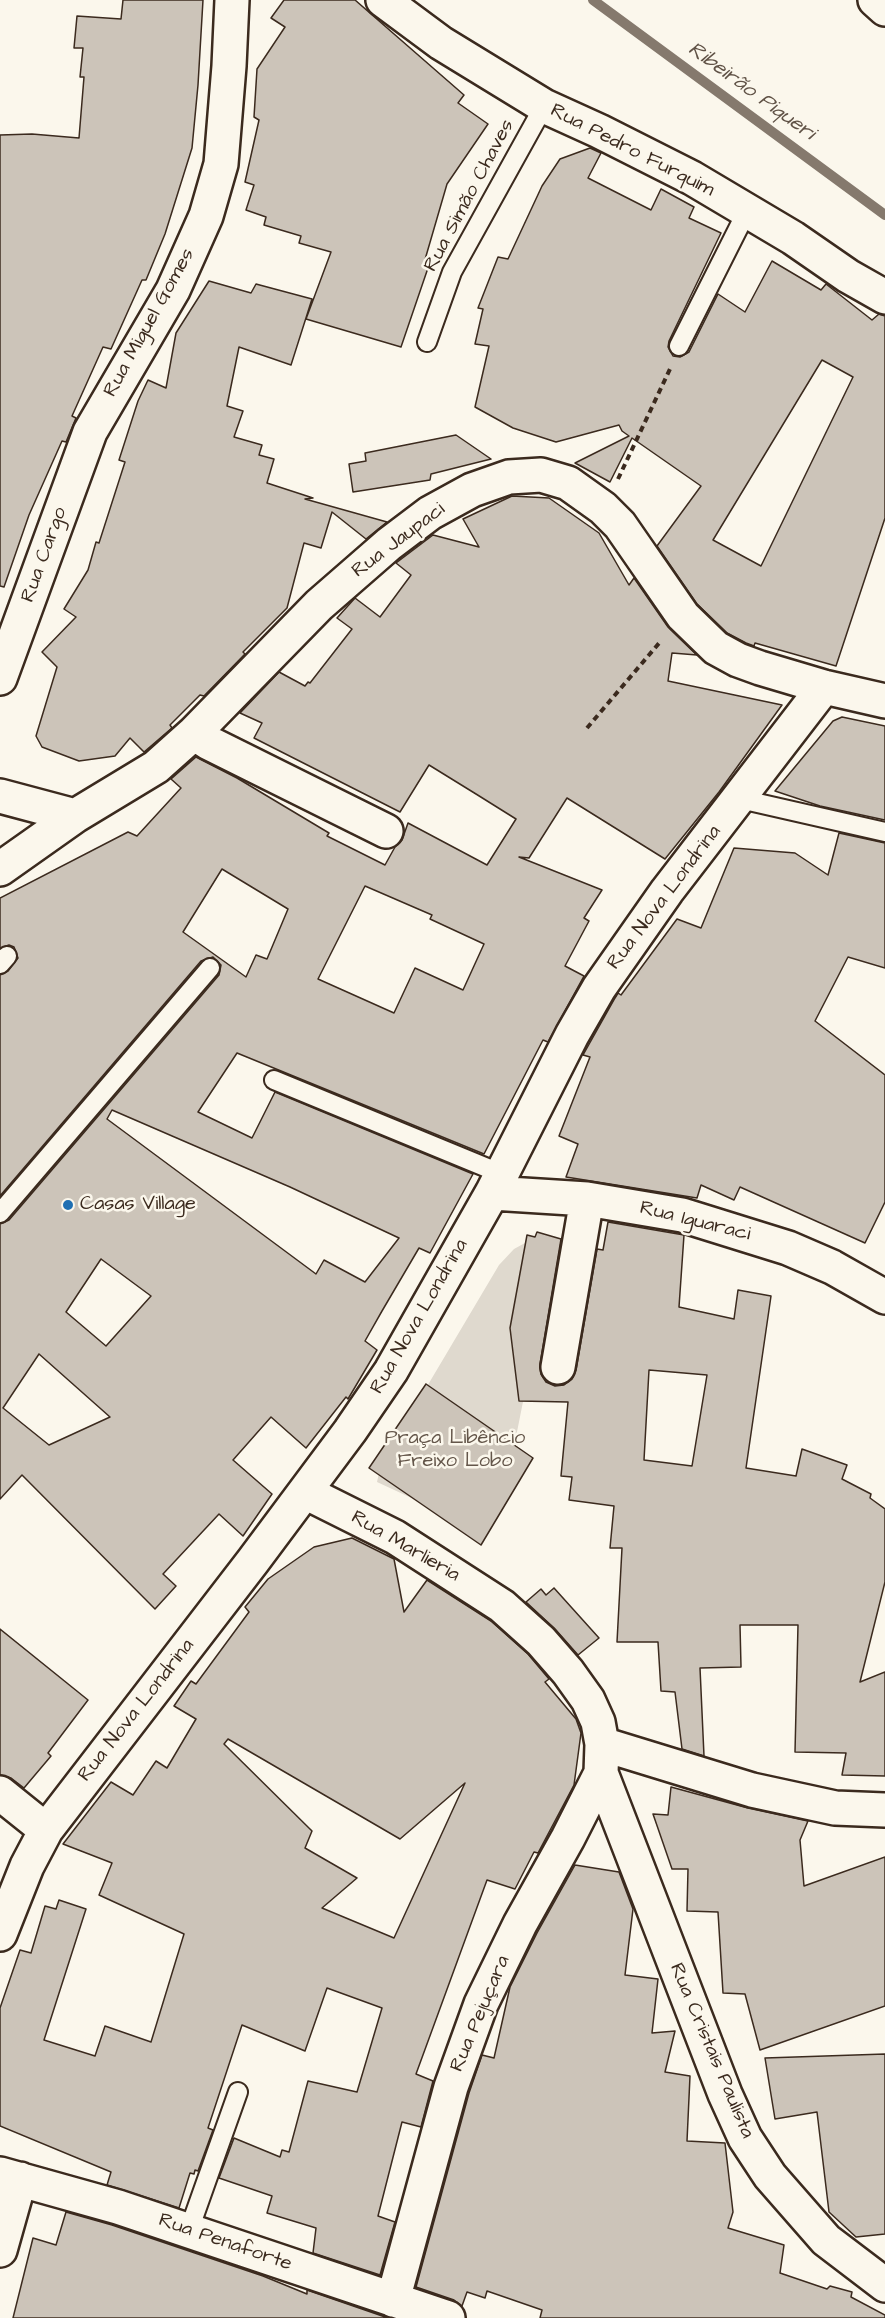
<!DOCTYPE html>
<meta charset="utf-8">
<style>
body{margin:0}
canvas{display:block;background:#fbf7ec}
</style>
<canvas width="885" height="2318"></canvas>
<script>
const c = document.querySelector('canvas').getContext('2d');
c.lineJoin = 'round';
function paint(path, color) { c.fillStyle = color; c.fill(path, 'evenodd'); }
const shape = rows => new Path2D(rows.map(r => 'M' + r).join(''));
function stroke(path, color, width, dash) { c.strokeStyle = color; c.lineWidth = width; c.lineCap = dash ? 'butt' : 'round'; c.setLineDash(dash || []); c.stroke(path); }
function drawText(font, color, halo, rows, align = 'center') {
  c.font = font + ' "Architects Daughter",sans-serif'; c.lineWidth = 5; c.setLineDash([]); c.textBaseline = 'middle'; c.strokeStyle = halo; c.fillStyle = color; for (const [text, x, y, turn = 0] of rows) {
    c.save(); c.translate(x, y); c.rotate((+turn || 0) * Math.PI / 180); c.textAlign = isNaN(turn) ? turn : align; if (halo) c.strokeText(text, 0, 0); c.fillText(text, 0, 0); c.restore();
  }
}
const green = shape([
 [541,1240,555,1241,511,1462,486,1538,433,1508,377,1482,381,1464,499,1265,514,1249,525,1243]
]);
const stream = shape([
 [593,0,885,215]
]);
const building = shape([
 [123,0,203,0,198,85,192,148,165,234,146,280,142,280,111,349,103,347,72,416,76,418,66,442,62,441,29,515,4,587,0,586,0,135,32,134,79,138,84,77,80,77,83,48,74,48,77,16,121,19,123,0],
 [284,0,355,0,464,95,458,103,488,124,447,184,424,263,429,265,401,347,306,319,331,252,299,243,301,236,264,225,266,217,246,210,254,185,245,182,259,120,254,117,257,69,285,27,271,18,284,0],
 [590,148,601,153,588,178,651,210,661,189,694,207,689,218,721,233,669,341,668,347,673,356,680,357,689,352,718,294,745,312,772,261,821,290,826,284,872,320,879,314,885,316,885,518,836,666,755,643,754,646,746,643,727,633,697,604,657,546,701,486,632,438,610,482,575,463,629,436,622,431,619,425,556,442,513,428,475,407,489,346,475,344,483,309,478,308,498,257,508,259,542,186,560,159,590,148],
 [822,360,853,377,761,566,713,540,822,360],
 [209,281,251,293,256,284,312,299,291,365,239,347,227,406,243,411,234,437,262,445,259,455,274,459,267,483,313,498,305,499,387,522,366,539,332,512,321,548,304,543,287,608,243,652,245,654,204,696,200,695,170,725,172,728,144,752,130,738,115,756,79,761,42,747,36,736,57,667,42,652,76,617,64,609,88,570,96,542,99,543,125,462,119,460,138,401,148,380,166,388,176,333,209,281],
 [456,435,491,459,431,474,430,480,353,492,349,464,366,461,365,453,456,435],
 [512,496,549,498,599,533,629,585,634,578,668,627,697,655,672,653,668,681,782,705,719,792,665,859,567,798,529,858,519,857,602,890,584,918,589,921,565,966,584,976,548,1042,543,1040,484,1154,237,1053,198,1112,252,1138,275,1092,473,1174,430,1253,419,1248,382,1311,365,1341,377,1350,348,1399,346,1397,306,1448,271,1417,233,1460,272,1494,243,1536,219,1514,163,1574,176,1586,155,1609,22,1475,0,1499,0,1224,9,1220,219,975,221,965,213,957,201,961,0,1196,0,975,8,971,18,958,14,947,9,945,0,948,0,898,128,832,137,836,181,788,171,779,196,757,237,778,329,833,327,836,385,865,395,847,402,840,408,823,487,865,516,819,476,794,429,765,400,812,254,738,262,723,240,713,279,672,305,686,308,682,310,683,352,629,337,618,355,598,380,617,411,575,396,563,433,535,479,547,463,519,512,496],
 [222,869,288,909,267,959,256,955,246,977,183,932,222,869],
 [365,886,432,915,430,919,484,944,463,990,415,968,394,1013,318,979,365,886],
 [112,1110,290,1187,399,1238,365,1282,324,1260,316,1274,107,1119,112,1110],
 [101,1259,151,1296,106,1346,66,1312,101,1259],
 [39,1354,110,1417,49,1445,3,1408,39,1354],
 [842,717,885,726,885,820,820,806,775,791,833,721,842,717],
 [839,833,885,843,885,968,848,957,815,1021,885,1075,885,1202,865,1243,740,1187,734,1200,701,1185,697,1198,566,1177,578,1144,559,1136,590,1057,583,1055,615,998,618,993,621,995,677,919,701,928,734,848,795,853,828,875,839,833],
 [608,1222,684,1235,679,1307,734,1319,738,1290,771,1296,746,1468,796,1476,802,1449,847,1465,842,1479,871,1494,870,1498,885,1509,885,1582,860,1682,885,1672,885,1776,842,1775,846,1753,795,1752,798,1625,740,1625,741,1667,700,1668,704,1756,682,1749,675,1692,661,1691,658,1642,617,1642,622,1548,610,1548,614,1506,569,1500,572,1477,561,1476,568,1402,519,1401,510,1328,527,1235,535,1237,537,1232,561,1239,540,1364,541,1374,546,1382,555,1386,564,1385,572,1379,576,1370,597,1249,603,1250,608,1222],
 [649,1370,707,1375,692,1466,644,1460,649,1370],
 [426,1384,533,1458,481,1545,369,1468,426,1384],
 [352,1538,394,1559,404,1612,427,1580,491,1621,528,1654,549,1679,545,1682,576,1719,581,1733,574,1785,538,1853,534,1852,515,1889,487,1880,416,2074,433,2081,421,2127,402,2122,378,2216,395,2222,380,2275,313,2253,316,2228,267,2213,272,2196,219,2178,234,2138,280,2157,282,2150,289,2152,308,2081,357,2092,382,2008,327,1988,305,2051,242,2025,208,2128,213,2130,198,2171,195,2170,194,2174,190,2173,179,2208,107,2185,111,2172,0,2126,0,2008,20,1950,31,1953,45,1906,56,1909,59,1900,86,1909,44,2040,95,2056,105,2026,151,2042,184,1934,99,1895,112,1863,63,1844,111,1782,133,1795,156,1761,167,1768,196,1719,174,1706,191,1681,196,1684,249,1612,245,1607,268,1579,314,1547,352,1538],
 [228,1739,400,1839,465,1783,394,1938,322,1908,357,1878,305,1848,312,1831,224,1744,228,1739],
 [554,1588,599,1638,578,1655,555,1629,526,1602,541,1589,546,1595,554,1588],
 [0,1629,88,1700,48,1753,51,1756,24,1788,11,1778,0,1775,0,1629],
 [671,1787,748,1808,808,1821,800,1840,804,1886,885,1857,885,2006,760,2050,745,1994,723,1993,718,1912,687,1911,688,1869,672,1869,653,1814,668,1815,671,1787],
 [575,1865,619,1872,633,1909,625,1975,658,1979,652,2033,675,2031,665,2072,690,2076,687,2141,725,2143,733,2212,728,2228,784,2245,780,2273,827,2289,830,2286,852,2292,851,2297,885,2315,885,2318,540,2318,542,2310,487,2291,485,2298,467,2292,462,2306,454,2300,416,2287,469,2093,482,2055,494,2058,510,1987,537,1933,575,1865],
 [885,2054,885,2234,856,2237,829,2212,817,2112,775,2119,765,2058,885,2054],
 [66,2212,112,2225,263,2276,307,2294,307,2290,388,2318,13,2318,33,2238,56,2245,66,2212]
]);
const path = shape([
 [618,479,670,369],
 [587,728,660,642]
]);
const lane = shape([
 [427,342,452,272,544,106],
 [679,346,747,211],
 [740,799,885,832],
 [0,964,7,956],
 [274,1080,502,1174],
 [0,1213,210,968],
 [189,2230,238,2092]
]);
const street = shape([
 [383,0,441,43,544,106,599,131,692,178,793,238,848,276,885,297],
 [875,0,885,9],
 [0,678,90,432,173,290,206,216,221,164,229,66,232,0],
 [194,733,209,743,386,831],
 [0,796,75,816],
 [0,869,75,816,156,767,194,733,319,605,389,544,430,513,472,490,509,477,541,475,568,483,603,508,620,525,683,616,716,648,738,660,760,668,824,687,885,701],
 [492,1193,587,1199,682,1215,788,1248,832,1267,885,1297],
 [558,1367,587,1199],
 [305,1492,395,1537,502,1606,541,1641,568,1672,588,1700,598,1722,602,1744,752,1790,835,1808,885,1810],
 [601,1773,725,2094,745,2138,770,2176,826,2240,885,2285],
 [0,1793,46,1830],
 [0,1934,27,1866,46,1830,253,1561,350,1431,391,1371,492,1193,572,1035,599,988,667,891,824,687],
 [0,2174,118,2207,448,2318],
 [0,2250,20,2179],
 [393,2300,451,2087,481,2004,520,1924,568,1838,601,1773,602,1744]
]);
const markers = [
 [68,1205,6,"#1f6fb2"]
];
const streetNames = [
 ["Rua Pedro Furquim",632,151,27],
 ["Rua Simão Chaves",470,196,-62],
 ["Rua Miguel Gomes",150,323,-61],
 ["Rua Jaupaci",399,541,-37],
 ["Rua Cargo",45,555,-70],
 ["Rua Nova Londrina",665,898,-53],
 ["Rua Iguaraci",695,1222,14],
 ["Rua Nova Londrina",420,1317,-60],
 ["Rua Marlieria",405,1547,30],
 ["Rua Nova Londrina",137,1711,-52],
 ["Rua Pejuçara",481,2014,-67],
 ["Rua Cristais Paulista",711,2051,67],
 ["Rua Penaforte",225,2243,19]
];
const poiNames = [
 ["Casas Village",80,1205]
];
const parkNames = [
 ["Praça Libêncio",455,1439],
 ["Freixo Lobo",455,1462]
];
const waterNames = [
 ["Ribeirão Piqueri",751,92,36]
];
paint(green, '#dfd9ce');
stroke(stream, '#85796d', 10);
paint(building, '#ccc4b9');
stroke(building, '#3b2a1e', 1.5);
stroke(lane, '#3b2a1e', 22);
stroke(street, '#3b2a1e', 38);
stroke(path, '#3b2a1e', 4, [6, 4.5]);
stroke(lane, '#fbf7ec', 18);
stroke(street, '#fbf7ec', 33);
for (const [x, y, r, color] of markers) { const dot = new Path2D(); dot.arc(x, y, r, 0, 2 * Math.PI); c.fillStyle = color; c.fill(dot); stroke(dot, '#fbf7ec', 2); }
drawText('20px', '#3b2a1e', '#fbf7ec', streetNames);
drawText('20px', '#3b2a1e', '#fbf7ec', poiNames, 'left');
drawText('20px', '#64564a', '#fbf7ec', parkNames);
drawText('italic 21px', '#605246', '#fbf7ec', waterNames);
</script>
